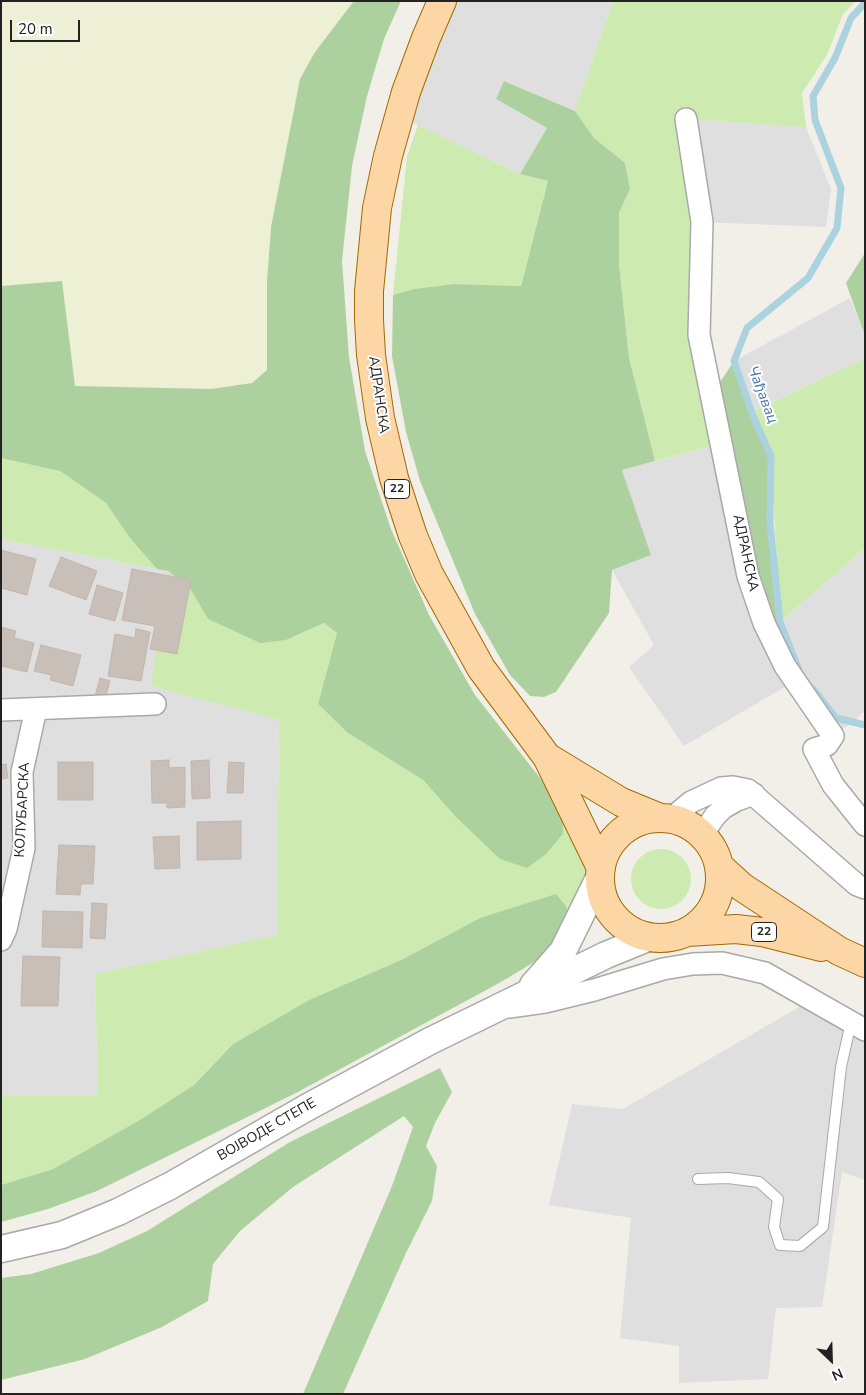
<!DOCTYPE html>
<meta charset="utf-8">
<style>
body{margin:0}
#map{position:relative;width:866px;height:1395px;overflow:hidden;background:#f2efe9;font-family:"Nunito Sans",sans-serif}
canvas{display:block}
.frame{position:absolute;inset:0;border:2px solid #222;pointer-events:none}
.north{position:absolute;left:806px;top:1335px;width:50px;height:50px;-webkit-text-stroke:4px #fff;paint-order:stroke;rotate:156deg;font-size:14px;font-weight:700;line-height:20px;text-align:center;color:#222}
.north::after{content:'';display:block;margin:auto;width:18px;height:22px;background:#222;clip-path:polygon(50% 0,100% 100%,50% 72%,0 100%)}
.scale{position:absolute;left:10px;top:20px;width:70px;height:22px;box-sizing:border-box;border:2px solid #222;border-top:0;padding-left:6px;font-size:15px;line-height:18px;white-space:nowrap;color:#222;-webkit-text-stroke:4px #fff;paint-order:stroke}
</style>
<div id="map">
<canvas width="866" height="1395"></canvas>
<div class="frame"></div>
<div class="north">N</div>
<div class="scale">20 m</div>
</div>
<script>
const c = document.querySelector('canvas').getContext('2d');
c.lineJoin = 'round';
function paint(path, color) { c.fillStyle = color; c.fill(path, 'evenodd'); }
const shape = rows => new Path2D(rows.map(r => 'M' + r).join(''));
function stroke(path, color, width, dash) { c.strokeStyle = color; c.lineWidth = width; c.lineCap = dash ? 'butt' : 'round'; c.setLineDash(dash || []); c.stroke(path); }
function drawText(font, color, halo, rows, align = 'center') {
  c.font = font + ' "Nunito Sans",sans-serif'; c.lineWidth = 4; c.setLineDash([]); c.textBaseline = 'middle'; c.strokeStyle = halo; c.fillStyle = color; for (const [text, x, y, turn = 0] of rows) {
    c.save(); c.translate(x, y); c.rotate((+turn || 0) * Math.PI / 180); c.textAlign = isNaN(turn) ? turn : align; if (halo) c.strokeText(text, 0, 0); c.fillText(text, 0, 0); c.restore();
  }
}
const residential = shape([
 [442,1,613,1,575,111,505,81,496,99,547,128,520,174,399,116],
 [686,119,806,127,831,189,826,227,702,222],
 [850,298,865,336,865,358,752,412,734,361],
 [720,444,764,623,780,622,865,548,865,710,853,722,833,736,795,681,684,746,629,667,654,645,612,570,651,555,622,470],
 [1,539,168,571,152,686,279,720,277,935,95,974,98,1096,1,1095],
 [813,999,865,1029,865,1180,842,1172,822,1307,776,1308,768,1379,679,1383,679,1346,620,1338,631,1218,549,1205,572,1104,623,1109]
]);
const farmland = shape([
 [1,1,354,1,315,52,300,79,271,227,267,282,267,370,252,383,211,389,75,386,61,281,1,286]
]);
const grass = shape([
 [613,1,856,1,843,14,827,55,802,93,806,127,686,119,720,444,655,461,629,358,619,264,619,213,630,189,625,163,594,138,575,111],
 [418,125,520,174,548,181,521,286,453,284,414,289,393,295,407,156],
 [865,358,865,548,780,622,771,456,752,412],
 [1,456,60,471,106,503,130,537,157,569,1,539],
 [168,571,189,587,208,619,286,640,324,623,337,633,318,704,348,733,423,780,455,816,562,806,592,871,563,935,480,918,401,960,309,1000,233,1044,194,1085,138,1121,53,1169,1,1185,1,1095,98,1096,95,974,277,935,279,720,151,686],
 '631 879a30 30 0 1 1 60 0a30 30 0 1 1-60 0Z'
]);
const forest = shape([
 [354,1,401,1,384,39,367,96,352,166,342,261,349,357,365,451,391,529,429,615,475,695,562,806,563,834,545,855,527,868,500,859,455,816,423,780,348,733,318,704,337,633,324,623,286,640,260,643,208,619,189,587,168,571,157,569,130,538,106,503,60,471,1,458,1,286,62,281,75,386,211,389,252,383,267,370,267,282,271,227,300,79,315,52],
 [504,81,575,111,594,138,625,163,630,189,619,213,619,264,629,358,655,461,622,470,651,555,612,570,609,613,556,692,544,697,530,696,510,675,475,614,420,481,406,432,392,356,393,295,414,289,453,284,521,286,548,181,520,174,547,128,496,99],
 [865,253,865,336,846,283],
 [734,361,753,416,771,456,770,523,780,622,764,623,711,396],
 [556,894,566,906,569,916,551,952,501,982,296,1093,97,1191,48,1209,1,1222,1,1185,53,1169,138,1121,194,1085,233,1044,309,1000,401,960,480,918],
 [440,1068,452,1092,435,1123,426,1146,437,1166,432,1201,406,1253,343,1394,303,1394,392,1186,413,1127,404,1116,293,1187,240,1231,213,1264,208,1301,162,1327,85,1359,1,1380,1,1278,31,1274,99,1253,147,1231,290,1142]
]);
const stream = shape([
 [799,670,780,622,770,523,771,456,753,416,734,361,747,328,808,278,837,228,841,188,815,120,813,96,835,58,851,18,865,3],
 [813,689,836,718,865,725]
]);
const building = shape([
 [1,550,36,559,27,595,1,588,1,550],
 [61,557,97,571,86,600,49,586,61,557],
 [132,569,191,580,177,654,150,649,155,626,122,620,132,569],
 [97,585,123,593,115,621,89,614,97,585],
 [1,627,16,631,14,638,34,643,27,672,1,666,1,627],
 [136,629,150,632,141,681,108,676,115,634,135,638,136,629],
 [41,645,81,655,73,686,50,680,51,675,34,671,41,645],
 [100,678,110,681,104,702,94,700,100,678],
 [169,760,169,768,185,767,185,807,167,808,167,803,152,803,151,761,169,760],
 [209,760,210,798,192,799,191,761,209,760],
 [58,762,93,762,93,800,58,800,58,762],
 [229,762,244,763,243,793,227,793,229,762],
 [6,764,8,778,1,779,1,765,6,764],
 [241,821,241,859,197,860,197,822,241,821],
 [179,836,180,868,155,869,153,837,179,836],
 [59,845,95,846,93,884,81,884,80,895,56,894,59,845],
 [92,903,107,904,105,939,90,938,92,903],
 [43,911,83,912,82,948,42,947,43,911],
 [23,956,60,957,58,1006,21,1006,23,956]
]);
const service = shape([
 [698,1179,728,1178,759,1182,778,1199,774,1227,780,1245,800,1246,823,1227,841,1067,851,1022]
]);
const minor = shape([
 [686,119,702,222,699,335,748,576,764,623,785,666,833,736,827,745,814,749,833,785,865,825],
 [1,710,155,704],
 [671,819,691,802,721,788,733,787,748,790,857,885,865,888],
 [702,835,715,816,723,808,737,800,754,794],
 [1,940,6,929,24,848,22,772,36,709],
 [509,1007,545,1002,594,990,663,969,693,964,722,963,765,973,865,1030]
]);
const tertiary = shape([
 [533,985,563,951,599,878],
 [1,1249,62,1235,118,1212,170,1186,306,1108,430,1041,606,955,650,937]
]);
const primary = shape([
 [442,1,426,38,406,92,388,156,377,208,369,291,369,320,371,355,380,418,394,478,413,536,429,574,481,668,547,757,601,868],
 [547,757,621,802,660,818],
 '600 878a60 60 0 1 1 120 0a60 60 0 1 1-120 0Z',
 [719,866,742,887,839,951,865,963],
 [687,932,736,929,762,932,821,947]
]);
const shields = [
 [397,489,25],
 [764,932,25]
];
const shieldNames = [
 ["22",397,489],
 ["22",764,932]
];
const streetNames = [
 ["АДРАНСКА",378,395,82],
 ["АДРАНСКА",745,553,78],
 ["КОЛУБАРСКА",23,810,-87],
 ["ВОЈВОДЕ СТЕПЕ",267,1130,-30]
];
const waterNames = [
 ["Чађавац",762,395,69]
];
paint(residential, '#e0dfdf');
paint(farmland, '#eef0d5');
paint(grass, '#cdebb0');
paint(forest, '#add19e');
stroke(stream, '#aad3df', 7);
paint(building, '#c7bfb8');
stroke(building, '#c4b6ab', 1);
stroke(service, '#a9a9a9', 12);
stroke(minor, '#a9a9a9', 24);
stroke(tertiary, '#a9a9a9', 29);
stroke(primary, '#a06b00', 30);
stroke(service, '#fff', 10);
stroke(minor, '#fff', 21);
stroke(tertiary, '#fff', 26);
stroke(primary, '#fcd6a4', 28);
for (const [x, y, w] of shields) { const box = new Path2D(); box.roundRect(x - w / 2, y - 9.5, w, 19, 4); c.fillStyle = '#fff'; c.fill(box); stroke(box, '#222', 1); }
drawText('bold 12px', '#222', null, shieldNames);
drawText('14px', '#222', '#fff', streetNames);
drawText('italic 15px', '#4a7aab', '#fff', waterNames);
</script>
